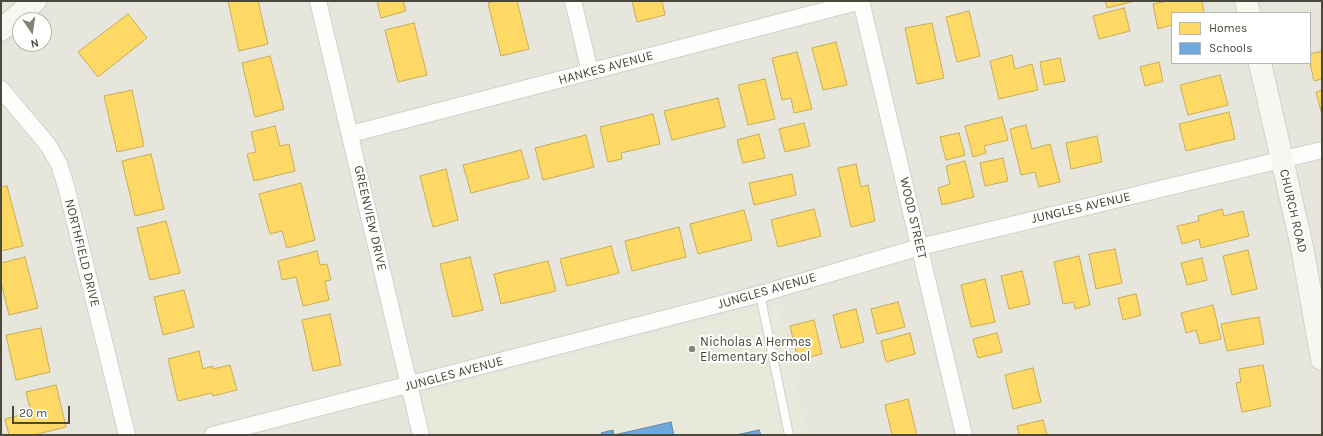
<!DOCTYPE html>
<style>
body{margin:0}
#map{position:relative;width:1323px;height:436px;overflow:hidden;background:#f3f3ee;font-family:Karla,sans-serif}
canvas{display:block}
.frame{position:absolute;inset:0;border:2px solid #49483a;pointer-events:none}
.legend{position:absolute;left:1171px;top:12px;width:140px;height:52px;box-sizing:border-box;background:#fff;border:1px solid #b6b6b0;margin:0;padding:5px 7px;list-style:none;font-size:12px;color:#49483a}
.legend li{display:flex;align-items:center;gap:8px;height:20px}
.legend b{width:20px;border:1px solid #b6b6b0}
.north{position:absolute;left:12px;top:12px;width:40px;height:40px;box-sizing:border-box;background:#fff;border:1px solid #b6b6b0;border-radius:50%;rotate:167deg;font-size:11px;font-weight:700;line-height:16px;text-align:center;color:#49483a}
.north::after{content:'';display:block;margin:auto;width:14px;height:18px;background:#848479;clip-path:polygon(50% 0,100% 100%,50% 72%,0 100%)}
.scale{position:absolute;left:12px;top:406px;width:58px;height:18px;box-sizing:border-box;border:2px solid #49483a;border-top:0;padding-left:5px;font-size:12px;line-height:14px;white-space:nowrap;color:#49483a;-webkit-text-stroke:3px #fff;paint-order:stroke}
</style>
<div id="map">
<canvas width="1323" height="436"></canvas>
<div class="frame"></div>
<ul class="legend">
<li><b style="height:11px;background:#ffd966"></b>Homes</li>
<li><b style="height:11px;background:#6fa8dc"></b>Schools</li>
</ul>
<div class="north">N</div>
<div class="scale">20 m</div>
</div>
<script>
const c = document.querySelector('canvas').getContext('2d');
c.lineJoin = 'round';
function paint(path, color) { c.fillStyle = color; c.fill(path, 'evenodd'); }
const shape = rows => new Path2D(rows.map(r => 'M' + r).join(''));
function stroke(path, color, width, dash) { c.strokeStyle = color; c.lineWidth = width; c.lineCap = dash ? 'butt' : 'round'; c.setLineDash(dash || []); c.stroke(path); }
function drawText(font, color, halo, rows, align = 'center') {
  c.font = font + ' Karla,sans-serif'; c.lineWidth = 4; c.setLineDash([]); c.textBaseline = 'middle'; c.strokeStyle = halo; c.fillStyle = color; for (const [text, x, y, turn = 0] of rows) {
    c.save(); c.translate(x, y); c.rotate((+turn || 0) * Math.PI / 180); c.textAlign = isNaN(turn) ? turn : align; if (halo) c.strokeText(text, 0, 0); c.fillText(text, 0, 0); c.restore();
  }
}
const residential = shape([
 [1,1,1322,1,1322,435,807,435,776,304,420,394,429,435,1,435],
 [1172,13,1310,13,1310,63,1172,63],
 [20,20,44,20,44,44,20,44]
]);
const education = shape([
 [776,304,807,435,429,435,420,394]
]);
const homes = shape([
 [228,1,258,1,268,44,239,51,228,1],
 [377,1,403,1,406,11,381,18,377,1],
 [496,1,517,1,529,49,501,56,488,3,496,1],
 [632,1,662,1,665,15,637,22,632,1],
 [1105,1,1135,1,1107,8,1105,1],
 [1168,1,1202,1,1204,13,1172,13,1172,25,1158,29,1153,4,1168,1],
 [1124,8,1130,31,1099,39,1093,16,1124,8],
 [969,11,980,56,957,62,946,17,969,11],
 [128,14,147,38,98,77,78,52,128,14],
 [414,23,427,75,398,82,385,30,414,23],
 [932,23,944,78,917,84,905,28,932,23],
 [836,42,847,85,823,90,812,48,836,42],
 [1322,51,1322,79,1314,81,1310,63,1310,54,1322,51],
 [797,52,812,109,794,113,791,98,782,100,772,58,797,52],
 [1012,55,1015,69,1032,64,1038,90,999,99,990,61,1012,55],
 [270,56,284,109,255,117,242,63,270,56],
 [1060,58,1065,81,1044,85,1040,62,1060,58],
 [1159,62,1163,81,1145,86,1140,67,1159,62],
 [1220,75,1228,105,1188,115,1180,85,1220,75],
 [765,79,775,119,748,125,738,85,765,79],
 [132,90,144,146,117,152,104,96,132,90],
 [1322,90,1322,115,1316,92,1322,90],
 [718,98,725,127,672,140,664,111,718,98],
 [1229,112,1235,139,1186,151,1179,124,1229,112],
 [653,114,660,144,621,153,622,159,608,162,600,127,653,114],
 [1002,117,1008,140,984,146,986,153,973,157,965,126,1002,117],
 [804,123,810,146,785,152,779,129,804,123],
 [1026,125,1032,149,1050,144,1060,182,1039,187,1035,172,1021,175,1010,129,1026,125],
 [275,126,280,146,289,144,295,171,254,181,247,154,256,152,251,132,275,126],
 [959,133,965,155,946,160,940,137,959,133],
 [759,134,765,158,743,163,737,140,759,134],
 [586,135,594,167,543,180,535,148,586,135],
 [1097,136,1102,162,1071,169,1066,143,1097,136],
 [521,150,529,178,471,193,463,165,521,150],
 [151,154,164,209,135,216,122,161,151,154],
 [1003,158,1008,181,985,186,980,163,1003,158],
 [965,161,974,197,942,205,938,188,950,184,946,166,965,161],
 [856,164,861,187,868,185,875,221,851,227,838,168,856,164],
 [446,169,458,220,433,227,420,176,446,169],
 [792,174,796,195,754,205,749,183,792,174],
 [301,183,315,240,287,248,282,231,270,234,259,194,301,183],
 [7,186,23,246,1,251,1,187,7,186],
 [814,209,821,236,778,247,771,220,814,209],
 [1222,209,1224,216,1243,211,1249,236,1201,248,1199,239,1182,244,1177,226,1199,221,1198,216,1222,209],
 [744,210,752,240,698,254,690,224,744,210],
 [166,221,180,273,150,280,137,228,166,221],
 [679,227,686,257,632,271,625,241,679,227],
 [611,246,619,273,567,286,560,259,611,246],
 [1115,249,1122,283,1096,289,1089,254,1115,249],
 [1248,250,1257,289,1232,295,1223,256,1248,250],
 [317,251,320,265,327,264,331,280,325,281,329,300,303,306,296,277,282,280,278,261,317,251],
 [1079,256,1090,305,1075,309,1074,302,1063,304,1054,262,1079,256],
 [25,257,38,308,9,315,1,282,1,263,25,257],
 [470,257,483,310,453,317,440,264,470,257],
 [1202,258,1207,280,1187,285,1181,263,1202,258],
 [548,261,556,291,501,304,494,274,548,261],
 [1022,271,1030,304,1009,309,1001,276,1022,271],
 [985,279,995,322,971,327,961,285,985,279],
 [184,290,194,327,163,335,154,297,184,290],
 [1136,294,1141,315,1123,320,1118,298,1136,294],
 [898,302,905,327,877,334,871,309,898,302],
 [1213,305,1221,339,1200,344,1196,330,1186,333,1181,313,1213,305],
 [856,309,864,342,841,348,833,315,856,309],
 [330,314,341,365,313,371,302,320,330,314],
 [1259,317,1264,344,1227,351,1221,324,1259,317],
 [814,320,822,354,798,360,790,326,814,320],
 [41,328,50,372,16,380,6,335,41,328],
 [910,333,915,354,886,362,881,341,910,333],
 [997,333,1002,352,978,358,973,339,997,333],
 [199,351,203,369,213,366,213,369,230,365,237,390,213,396,212,393,178,401,168,359,199,351],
 [1263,365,1271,406,1242,412,1236,383,1241,382,1239,369,1263,365],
 [1033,368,1041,402,1013,409,1005,375,1033,368],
 [56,385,66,427,34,435,9,435,5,419,31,412,26,392,56,385],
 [908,399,917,435,892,435,885,405,908,399],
 [1043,420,1047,435,1019,435,1017,426,1043,420]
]);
const schools = shape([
 [671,422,674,435,602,435,601,433,613,430,614,435,671,422],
 [759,430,761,435,736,435,759,430]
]);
const lane = shape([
 [760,294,789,435]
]);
const street = shape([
 [318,1,421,435],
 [573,1,590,72],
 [861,1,964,435],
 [1,89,48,145,59,164,66,186,127,435],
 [351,134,861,1],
 [213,435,760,294,920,247,1322,150]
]);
const secondary = shape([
 [1246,1,1249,13],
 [1,30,35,1],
 [1260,63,1302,247,1322,359]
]);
const markers = [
 [692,349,4,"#848479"]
];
const streetNames = [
 ["HANKES AVENUE",606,68,-15],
 ["JUNGLES AVENUE",1081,208,-13],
 ["CHURCH ROAD",1293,211,77],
 ["GREENVIEW DRIVE",370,218,77],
 ["WOOD STREET",913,218,77],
 ["NORTHFIELD DRIVE",82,253,76],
 ["JUNGLES AVENUE",767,291,-16],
 ["JUNGLES AVENUE",454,374,-15]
];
const poiNames = [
 ["Nicholas A Hermes",700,342],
 ["Elementary School",700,357]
];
paint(residential, '#e6e6dd');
paint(education, '#e8e8db');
paint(homes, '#ffd966');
stroke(homes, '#c8ae59', 1);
paint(schools, '#6fa8dc');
stroke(schools, '#648bab', 1);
stroke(lane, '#d1d1cc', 10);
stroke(street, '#d1d1cc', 18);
stroke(secondary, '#d1d1c6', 24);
stroke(lane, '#fdfdfc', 8);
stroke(street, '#fdfdfc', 16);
stroke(secondary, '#f6f7f1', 22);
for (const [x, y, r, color] of markers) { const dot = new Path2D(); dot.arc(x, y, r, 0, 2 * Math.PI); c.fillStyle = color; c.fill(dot); stroke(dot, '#fff', 1.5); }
drawText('13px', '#49483a', '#fff', streetNames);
drawText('13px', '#49483a', '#fff', poiNames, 'left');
</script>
